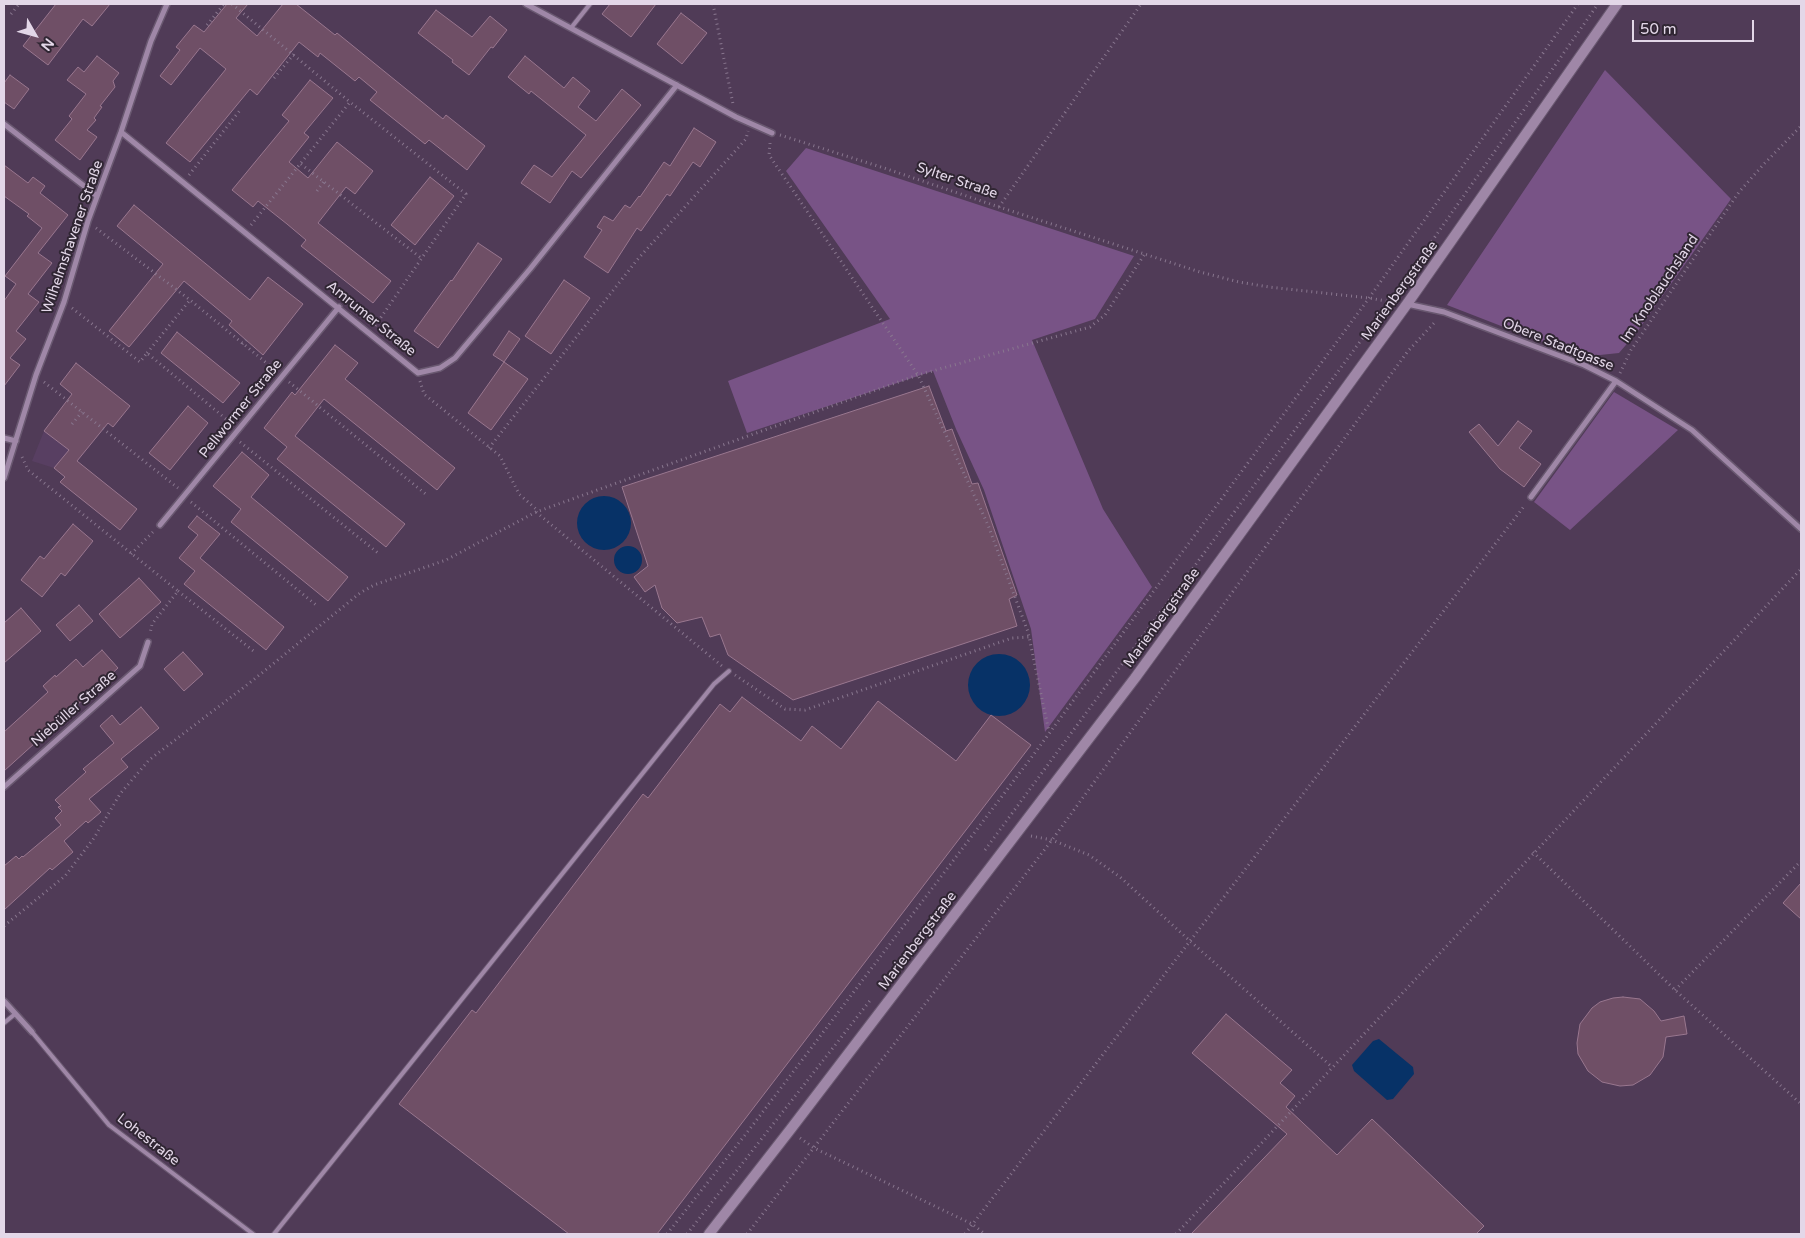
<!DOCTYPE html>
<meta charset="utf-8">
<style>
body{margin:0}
#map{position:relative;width:1805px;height:1238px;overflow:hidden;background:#503b57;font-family:"Varela Round",sans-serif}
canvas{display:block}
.frame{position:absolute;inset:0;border:5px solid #e3d7e8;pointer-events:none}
.north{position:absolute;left:10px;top:10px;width:50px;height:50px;-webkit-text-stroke:4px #302633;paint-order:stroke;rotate:128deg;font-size:14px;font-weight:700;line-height:20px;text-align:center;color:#e3d7e8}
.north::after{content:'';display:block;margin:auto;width:18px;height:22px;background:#e3d7e8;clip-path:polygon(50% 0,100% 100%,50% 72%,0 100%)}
.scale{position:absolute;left:1632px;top:20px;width:122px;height:22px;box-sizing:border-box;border:2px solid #e3d7e8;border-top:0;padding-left:6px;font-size:15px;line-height:18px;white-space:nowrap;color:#e3d7e8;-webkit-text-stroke:4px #302633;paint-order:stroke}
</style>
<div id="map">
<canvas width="1805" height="1238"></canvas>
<div class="frame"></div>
<div class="north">N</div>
<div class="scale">50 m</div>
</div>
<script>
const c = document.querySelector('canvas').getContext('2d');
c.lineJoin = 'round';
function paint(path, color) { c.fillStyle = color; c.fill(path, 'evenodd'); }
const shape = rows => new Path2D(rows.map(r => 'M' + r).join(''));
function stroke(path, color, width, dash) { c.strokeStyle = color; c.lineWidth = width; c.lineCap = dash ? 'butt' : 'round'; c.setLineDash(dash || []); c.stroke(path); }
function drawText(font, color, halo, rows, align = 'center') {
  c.font = font + ' "Varela Round",sans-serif'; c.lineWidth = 4; c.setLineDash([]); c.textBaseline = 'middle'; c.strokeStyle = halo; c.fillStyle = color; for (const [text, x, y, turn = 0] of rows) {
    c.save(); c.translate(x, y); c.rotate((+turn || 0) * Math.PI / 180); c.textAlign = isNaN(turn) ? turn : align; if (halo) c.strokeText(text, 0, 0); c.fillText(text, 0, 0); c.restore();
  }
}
const built = shape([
 [63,406,99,434,65,477,54,468,32,461,44,431]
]);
const green = shape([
 [1605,70,1731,199,1637,332,1619,353,1581,357,1447,305],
 [806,148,1134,256,1095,319,1032,340,1103,509,1152,587,1045,732,1031,629,984,490,956,429,933,371,747,433,728,381,890,319,786,171],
 [1614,392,1678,430,1570,530,1534,502]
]);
const water = shape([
 '577 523a27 27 0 1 1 54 0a27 27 0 1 1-54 0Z',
 '614 560a14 14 0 1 1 28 0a14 14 0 1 1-28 0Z',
 '968 685a31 31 0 1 1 62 0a31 31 0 1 1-62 0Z',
 [1379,1039,1413,1067,1414,1074,1393,1099,1387,1100,1354,1071,1352,1065,1373,1041]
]);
const building = shape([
 [56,4,110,4,92,26,83,19,48,65,23,46,56,4],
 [227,4,248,4,236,18,257,36,283,4,296,4,335,35,337,33,443,119,446,115,485,146,467,170,429,140,425,144,370,100,377,92,359,77,355,81,320,53,318,57,299,42,257,95,250,89,190,162,166,143,226,69,200,48,171,85,160,76,180,50,176,47,194,25,204,32,227,4],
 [610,4,656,4,631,37,602,14,610,4],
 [436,10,472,37,490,16,507,30,493,48,491,47,469,75,452,62,453,60,418,33,436,10],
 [681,13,707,33,682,64,657,44,681,13],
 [97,56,119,73,113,81,115,87,100,106,102,107,94,118,96,120,87,130,97,137,80,160,55,140,72,119,69,116,86,94,67,80,78,67,84,72,97,56],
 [525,56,564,88,573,77,590,91,578,107,596,121,622,89,641,105,581,178,572,171,550,203,521,183,534,165,552,177,586,135,531,91,529,94,508,77,525,56],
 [10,75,29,89,14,109,4,102,4,83,10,75],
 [310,80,333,98,304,133,309,137,289,162,308,178,337,142,373,171,355,194,346,187,318,223,391,281,373,303,301,246,306,240,287,224,258,201,253,207,232,190,289,121,282,115,310,80],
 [694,128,716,142,700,167,693,162,670,196,667,194,641,231,637,228,608,273,584,257,602,230,597,227,604,216,613,221,625,205,630,208,639,196,640,197,664,162,670,166,694,128],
 [4,165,28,183,33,177,45,186,40,193,68,215,38,253,52,263,28,294,39,302,16,331,26,339,10,358,20,365,4,386,4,301,16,284,5,276,42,228,27,216,29,214,4,196,4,165],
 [430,177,454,196,415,245,391,225,430,177],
 [134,205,250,300,268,277,303,304,263,355,229,325,232,321,184,281,129,347,109,331,163,264,117,226,134,205],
 [478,243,502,259,438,348,414,331,451,280,452,281,478,243],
 [564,280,590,298,551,354,525,336,564,280],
 [509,331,520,339,504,362,493,355,509,331],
 [177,332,240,383,223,403,161,353,177,332],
 [335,345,358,363,345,379,455,468,437,490,324,399,295,436,405,524,386,547,277,459,287,447,264,428,292,392,295,395,335,345],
 [504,362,528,379,491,430,468,413,504,362],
 [76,363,130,406,113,427,108,423,77,461,137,509,120,530,60,482,65,477,54,468,69,450,44,431,72,394,60,384,76,363],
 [929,386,946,431,952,429,972,484,978,483,1017,595,1009,599,1017,626,793,700,728,655,720,634,710,637,702,617,677,623,662,608,655,585,645,592,634,577,648,566,622,487,929,386],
 [188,406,208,423,170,470,149,453,188,406],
 [1518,421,1532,431,1519,448,1541,464,1524,487,1500,469,1469,432,1479,424,1498,446,1518,421],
 [242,452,269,475,251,497,348,577,328,601,231,522,241,509,213,486,242,452],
 [197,516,220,534,200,558,284,627,266,650,184,584,195,571,179,558,198,535,188,527,197,516],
 [73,524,93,541,65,576,61,573,42,597,21,580,40,556,44,559,73,524],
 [139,578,161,602,120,638,99,614,139,578],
 [79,605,93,621,70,641,56,625,79,605],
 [21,608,41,631,4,663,4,623,21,608],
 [102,650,118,668,4,771,4,732,48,692,43,686,55,675,56,677,76,659,83,667,102,650],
 [183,652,203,674,184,691,164,669,183,652],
 [742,697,801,741,812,726,841,749,878,701,956,761,991,715,1031,745,657,1234,569,1234,399,1104,472,1010,476,1013,643,794,648,798,720,704,730,712,742,697],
 [141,707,159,728,121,759,128,767,89,799,101,812,88,823,86,821,64,841,73,852,52,870,50,868,4,910,4,866,16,856,19,859,22,856,23,857,61,825,55,818,62,811,58,807,61,806,55,800,86,772,83,769,114,743,100,726,112,715,120,725,141,707],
 [1801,883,1801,919,1783,903,1801,883],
 [1623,997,1640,999,1654,1011,1661,1021,1684,1016,1687,1034,1666,1037,1663,1057,1650,1075,1633,1085,1620,1086,1602,1082,1588,1071,1578,1054,1577,1043,1580,1024,1592,1008,1600,1002,1613,998,1623,997],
 [1226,1014,1292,1070,1280,1083,1295,1096,1286,1107,1337,1155,1372,1119,1484,1226,1476,1234,1191,1234,1287,1134,1192,1053,1226,1014]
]);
const path = shape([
 [232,4,350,102],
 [713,4,733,104],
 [11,14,19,4],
 [207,25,224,4],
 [274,78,294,54],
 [780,135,884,168,999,207,1200,272,1239,282,1269,287,1369,298,1392,302],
 [770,143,769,155,918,375,988,525,1028,632,1049,732],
 [301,164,421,258],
 [189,175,241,109],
 [317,191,324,181],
 [999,207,1141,4],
 [251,225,350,102,466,194,375,326],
 [96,228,190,300,275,370],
 [72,308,140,362,147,353,232,424],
 [242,344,248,338],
 [147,353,190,300],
 [1620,373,1631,350,1739,192,1763,165,1801,126],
 [420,381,424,394,500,456,519,494,536,509,536,512,722,666],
 [44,382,178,488],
 [289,382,428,496],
 [72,424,82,412],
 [240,442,378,553],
 [489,448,637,260,746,139,748,131],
 [22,457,28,470,178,591,152,624,150,634],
 [191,502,316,605],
 [131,554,154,531],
 [178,591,256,653],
 [735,675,785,709,805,710,1012,638,1029,637],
 [1031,836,1052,840,1089,855,1120,877,1190,941,1332,1067],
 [985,850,1390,301,1598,4],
 [1533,852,1675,990,1801,1104],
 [4,926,65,876,94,838,120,794,149,760,252,681,360,593,374,585,446,560,536,512,918,375,1090,327,1105,315,1144,255],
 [1675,990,1801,861],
 [800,1138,814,1148,972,1224,985,1234],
 [667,1234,749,1130,1034,754,1369,298,1578,4],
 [687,1234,872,998],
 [747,1234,1052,840,1408,351,1436,321],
 [965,1234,1525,505],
 [1176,1234,1801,569]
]);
const lane = shape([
 [571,28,590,4],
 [4,1023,15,1014],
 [32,1032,109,1125,253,1234],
 [274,1234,714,684,729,671]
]);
const street = shape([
 [526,4,736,117,772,133],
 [4,124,97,196],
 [121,132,418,373,440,368,455,358,530,269,677,85],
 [1407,304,1444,312,1584,365,1616,381,1692,430,1801,529],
 [4,438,16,441],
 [4,478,36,375,64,302,88,221,121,132,151,41,167,4],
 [1531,497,1616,381],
 [160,525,339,307],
 [4,787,140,666,148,642],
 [4,1001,32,1032]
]);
const secondary = shape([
 [709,1234,790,1130,1135,678,1407,304,1617,4]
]);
const streetNames = [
 ["Sylter Straße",957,181,19],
 ["Wilhelmshavener Straße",73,237,-71],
 ["Im Knoblauchsland",1660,289,-56],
 ["Marienbergstraße",1400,291,-54],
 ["Amrumer Straße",371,319,39],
 ["Obere Stadtgasse",1558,345,22],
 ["Pellwormer Straße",241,409,-51],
 ["Marienbergstraße",1162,618,-54],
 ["Niebüller Straße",74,709,-41],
 ["Marienbergstraße",918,941,-53],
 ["Lohestraße",148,1140,38]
];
paint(built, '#583f62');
paint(green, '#785386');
paint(water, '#073267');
paint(building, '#6f4f66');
stroke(building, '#99778f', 1);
stroke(lane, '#695870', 6);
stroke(street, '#695870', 8);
stroke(secondary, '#695870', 12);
stroke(path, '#89778f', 3, [1, 4]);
stroke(lane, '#9f87a7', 4);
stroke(street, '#9f87a7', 5);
stroke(secondary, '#9f87a7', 10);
drawText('14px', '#e3d7e8', '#302633', streetNames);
</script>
